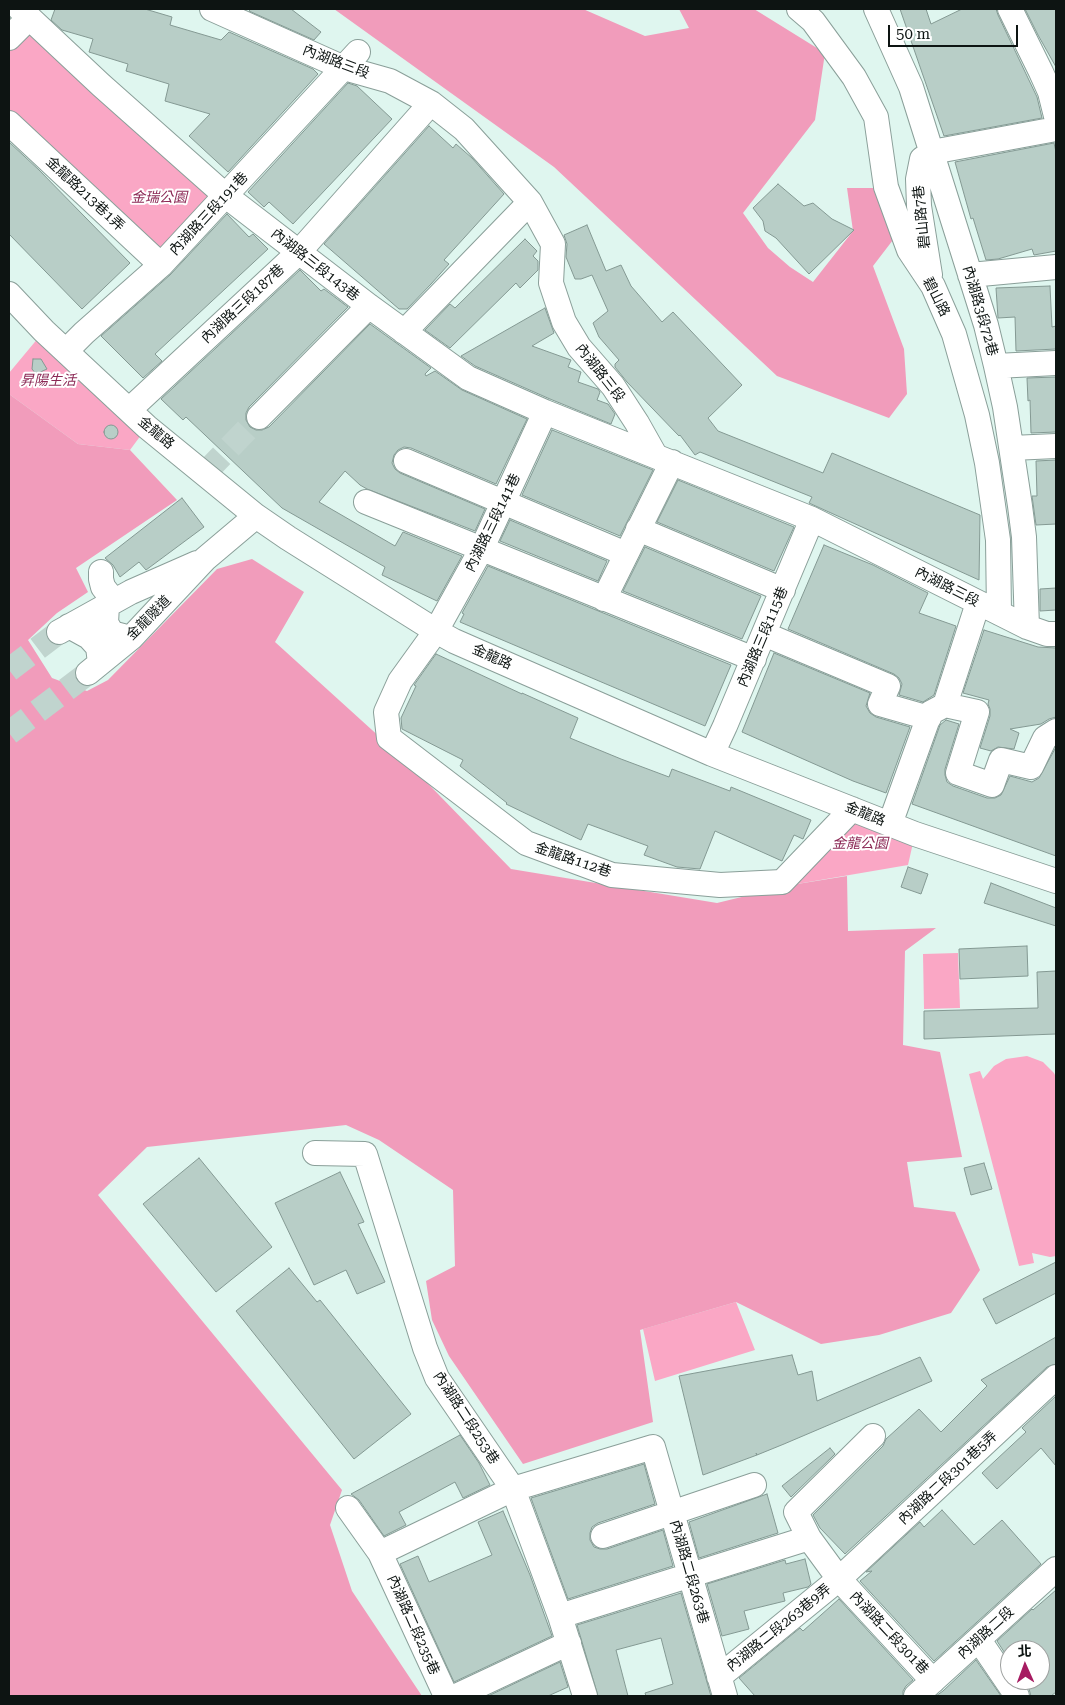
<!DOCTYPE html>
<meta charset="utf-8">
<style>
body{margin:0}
#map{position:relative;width:1065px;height:1705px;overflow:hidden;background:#dff6ef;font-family:"Roboto Serif","Noto Sans TC",serif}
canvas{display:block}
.frame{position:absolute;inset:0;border:10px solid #0d1412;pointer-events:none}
.north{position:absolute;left:1000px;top:1640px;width:50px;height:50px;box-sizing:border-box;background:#fff;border:1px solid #9ea1a0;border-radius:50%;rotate:358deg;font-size:14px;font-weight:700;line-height:20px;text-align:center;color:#0d1412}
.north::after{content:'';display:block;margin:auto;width:18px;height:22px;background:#a61b61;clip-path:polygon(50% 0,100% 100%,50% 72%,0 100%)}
.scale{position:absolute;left:888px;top:25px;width:130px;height:22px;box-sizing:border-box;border:2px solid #0d1412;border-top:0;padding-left:6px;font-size:15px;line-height:18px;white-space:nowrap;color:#0d1412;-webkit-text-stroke:4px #fff;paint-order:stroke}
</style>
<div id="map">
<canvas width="1065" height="1705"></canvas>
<div class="frame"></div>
<div class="north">北</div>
<div class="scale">50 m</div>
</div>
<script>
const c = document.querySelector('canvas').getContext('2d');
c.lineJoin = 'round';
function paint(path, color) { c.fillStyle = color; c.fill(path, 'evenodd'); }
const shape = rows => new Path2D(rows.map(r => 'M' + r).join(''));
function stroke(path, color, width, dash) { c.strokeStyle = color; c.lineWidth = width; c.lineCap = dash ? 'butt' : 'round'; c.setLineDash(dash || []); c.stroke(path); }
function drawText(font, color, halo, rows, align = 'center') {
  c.font = font + ' "Roboto Serif","Noto Sans TC",serif'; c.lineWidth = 4; c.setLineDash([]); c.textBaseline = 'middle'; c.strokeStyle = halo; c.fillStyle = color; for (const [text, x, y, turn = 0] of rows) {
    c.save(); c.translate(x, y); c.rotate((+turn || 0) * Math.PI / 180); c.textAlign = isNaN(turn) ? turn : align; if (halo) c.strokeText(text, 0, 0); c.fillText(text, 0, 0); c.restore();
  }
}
const green = shape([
 [28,19,226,196,161,265,9,123,9,38],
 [44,331,147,427,130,450,78,444,9,394,9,373],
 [852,809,915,834,908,865,791,885],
 [958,953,960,1008,924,1009,923,954],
 [1027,1056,1043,1062,1054,1073,1056,1077,1056,1256,1050,1257,1032,1253,1034,1263,1019,1266,969,1074,980,1071,983,1079,994,1066,1006,1059],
 [736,1302,755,1350,655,1381,643,1329]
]);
const forest = shape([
 [334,9,583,9,645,36,689,28,679,9,754,9,825,53,815,120,743,213,768,248,790,267,813,282,853,231,847,188,882,188,896,236,873,266,904,349,907,394,889,418,777,376,554,167],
 [9,394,78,444,130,450,177,500,76,568,88,592,57,613,28,640,52,678,87,691,108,680,217,569,252,559,304,592,275,642,404,759,511,869,717,903,791,885,847,876,848,931,936,928,905,951,903,1045,940,1052,962,1157,907,1162,914,1207,955,1212,980,1270,951,1313,879,1335,821,1344,736,1302,640,1330,653,1422,523,1464,449,1356,432,1320,426,1281,455,1266,453,1190,379,1140,346,1125,147,1147,98,1195,342,1490,330,1525,352,1591,422,1696,9,1696]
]);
const building = shape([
 [55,9,145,9,172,17,170,25,221,40,229,32,313,69,318,74,228,172,189,136,210,114,165,101,169,84,126,71,128,64,89,52,93,39,62,30,51,20,55,9],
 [251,9,291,9,321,32,314,40,249,11,251,9],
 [900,9,926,9,931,24,962,9,996,9,998,15,1037,97,1042,118,944,136,900,9],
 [1025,9,1056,9,1056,67,1038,35,1025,9],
 [348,83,357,86,392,119,293,224,269,202,264,207,248,192,348,83],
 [429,126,453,148,456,144,472,158,504,194,444,260,449,264,431,284,407,309,399,309,324,244,429,126],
 [9,142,39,170,130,263,82,309,9,234,9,142],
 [1054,143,1056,152,1056,251,1034,255,1032,249,998,259,986,260,973,218,971,219,955,162,1054,143],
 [778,184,804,206,813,203,832,219,854,230,809,274,776,238,765,231,763,221,753,208,778,184],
 [227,214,249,237,253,234,268,249,155,354,162,361,143,378,101,336,170,275,227,214],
 [587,225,606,271,621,265,631,286,662,322,673,312,742,385,708,418,718,431,823,473,832,453,980,515,979,580,809,503,812,497,700,452,695,455,680,435,679,436,627,382,615,367,615,364,619,360,599,337,593,323,608,311,592,275,581,279,575,279,566,257,567,244,564,235,587,225],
 [525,239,537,251,533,256,538,261,538,270,520,288,516,283,450,348,425,330,450,304,455,308,525,239],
 [300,270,321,291,324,289,348,307,249,407,246,413,246,420,250,427,256,430,262,430,269,427,370,324,431,368,425,374,426,376,435,371,462,390,527,419,496,484,411,448,404,447,398,450,394,455,392,463,395,469,400,473,485,509,475,531,367,489,360,485,345,471,319,502,395,546,403,532,462,556,437,601,382,575,385,567,282,508,186,417,183,420,161,399,300,270],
 [1050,286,1052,327,1056,326,1056,349,1016,351,1015,317,998,318,996,288,1050,286],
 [545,308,554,333,532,346,571,360,568,367,581,372,578,382,598,389,600,392,597,400,608,404,615,414,611,424,550,399,475,366,461,356,545,308],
 [33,359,41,359,47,369,36,374,32,369,33,359],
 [1056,377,1056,432,1031,433,1030,400,1028,401,1027,378,1056,377],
 '104 432a7 7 0 1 1 14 0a7 7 0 1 1-14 0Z',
 [552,430,653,470,620,536,522,495,552,430],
 [1056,460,1056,524,1036,525,1032,496,1037,496,1036,461,1056,460],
 [678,480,794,527,774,571,657,522,678,480],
 [182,498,204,527,146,570,139,562,120,577,113,565,105,558,182,498],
 [510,520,607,561,598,581,500,541,510,520],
 [824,545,873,565,928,593,919,613,956,626,934,695,923,702,899,695,902,684,899,678,894,674,788,629,824,545],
 [645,547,761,596,742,639,623,591,645,547],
 [488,566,731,665,705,726,460,622,464,614,462,613,488,566],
 [1056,588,1056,610,1040,611,1040,589,1056,588],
 [984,630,1038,647,1056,648,1056,717,1049,719,1041,724,1010,729,1019,733,1014,749,998,747,991,751,980,748,990,716,990,709,988,704,989,700,963,693,984,630],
 [774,653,870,693,866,706,870,713,876,717,910,727,886,793,853,781,742,732,774,653],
 [436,654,522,694,522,693,578,718,570,738,621,759,669,777,672,769,730,791,731,787,811,820,803,839,794,835,782,861,715,831,700,869,677,867,644,855,648,846,588,824,581,840,506,804,507,803,460,766,463,760,402,729,401,718,416,686,414,685,436,654],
 [946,720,959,724,945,769,945,775,947,782,953,786,987,798,995,798,1001,795,1010,776,1032,782,1039,778,1056,747,1056,856,912,804,940,725,946,720],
 [908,867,928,874,921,894,901,887,908,867],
 [991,883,1056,908,1056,926,984,903,991,883],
 [1027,946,1028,976,960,979,959,949,1027,946],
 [1056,971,1056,1034,924,1039,924,1011,1038,1008,1037,972,1056,971],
 [199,1158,272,1247,216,1292,143,1204,199,1158],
 [984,1163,992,1189,971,1195,964,1168,984,1163],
 [340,1172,364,1222,358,1224,385,1282,357,1294,346,1270,314,1285,275,1203,340,1172],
 [1056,1262,1056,1293,996,1324,983,1299,1056,1262],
 [289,1268,317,1302,320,1300,411,1414,354,1459,236,1311,289,1268],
 [1056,1337,1056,1364,1047,1367,845,1554,820,1528,813,1515,883,1446,886,1439,919,1409,941,1432,987,1386,981,1380,1056,1337],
 [792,1355,798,1375,812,1371,817,1401,920,1357,932,1381,784,1444,757,1455,756,1453,757,1455,703,1475,679,1376,792,1355],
 [1056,1396,1056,1466,1041,1448,997,1489,982,1473,1026,1432,1022,1428,1056,1396],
 [460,1435,479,1463,490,1485,463,1498,455,1482,399,1512,406,1525,384,1536,359,1500,351,1494,460,1435],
 [830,1448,835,1454,791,1497,782,1486,830,1448],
 [644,1464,655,1504,598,1523,592,1527,590,1533,590,1540,594,1547,600,1549,607,1549,663,1530,673,1566,568,1599,531,1498,644,1464],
 [767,1494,778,1533,699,1558,689,1522,767,1494],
 [942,1510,974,1545,1002,1520,1041,1564,934,1661,860,1581,872,1571,866,1572,920,1522,924,1527,942,1510],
 [503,1511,530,1575,552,1636,454,1682,400,1564,418,1556,429,1582,492,1555,478,1522,503,1511],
 [805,1559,811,1584,808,1587,783,1593,785,1601,744,1611,749,1629,722,1636,707,1584,785,1560,786,1564,805,1559],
 [1056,1590,1056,1692,1051,1696,1031,1696,1029,1689,1023,1680,1040,1680,1040,1650,1010,1650,1010,1661,997,1641,1032,1609,1033,1610,1056,1590],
 [681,1593,711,1696,646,1696,645,1693,673,1684,661,1638,616,1650,628,1696,598,1696,577,1625,681,1593],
 [839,1599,913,1680,906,1686,903,1691,903,1696,755,1696,739,1678,800,1628,803,1631,839,1599],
 [976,1660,1001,1696,936,1696,943,1691,976,1660],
 [560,1662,568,1687,548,1696,488,1696,560,1662]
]);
const minorTunnel = shape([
 [205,473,259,417],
 [9,670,59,632],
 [9,733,88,673]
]);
const minor = shape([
 [20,9,101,85,226,196,369,306,468,378,545,412,812,519,1027,627,1047,634,1056,634],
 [212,9,344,68,390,81,431,103,464,129,530,202,553,244,551,283,564,322,579,347,613,386,637,423,655,455],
 [799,9,813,21,854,77,876,117,886,187,909,250,933,286,954,334,977,415,987,463,998,540,999,613],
 [876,9,911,87,986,325,996,366,1005,407,1020,506,1024,537,1027,627],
 [1010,9,1041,72,1050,92,1056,116],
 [9,38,28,19],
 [9,123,161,265],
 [930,275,919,206,918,179,922,159,932,152,1056,129],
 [970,275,1056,267],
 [9,294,44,331,147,427,256,516,288,538,436,631,454,641,712,754,915,834,1056,881],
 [404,332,530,202],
 [66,351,84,333,161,265,358,52],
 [996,366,1056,363],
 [129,410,298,253,431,103],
 [545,412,482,548,436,631,400,681,386,712,389,738,526,843,612,875,720,885,782,882,852,809],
 [259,417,369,306],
 [1012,448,1056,446],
 [406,461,626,554],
 [366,502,754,659],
 [638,529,783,590],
 [101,572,101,579,103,587,114,601],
 [604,599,672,462],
 [107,605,106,623,112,633,131,638],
 [69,626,89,637,98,647,100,663],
 [59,632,131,592,197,563],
 [764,634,888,686,880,704,929,718],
 [88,673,131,638,205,559,256,516],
 [945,705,977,712,958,773,992,785,1001,760,1031,767,1045,738,1056,731],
 [712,754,725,726,812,519],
 [890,824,930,713,945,705,978,603],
 [315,1153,365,1154,425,1348,437,1378,513,1489,560,1616,585,1696],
 [873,1436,796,1512,809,1538,839,1579,933,1681],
 [348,1508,380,1553,446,1696],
 [603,1536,754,1485],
 [380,1553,513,1489,653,1447,725,1696],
 [560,1616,809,1538],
 [979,1640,1017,1696],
 [719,1677,839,1579,1056,1377],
 [456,1696,569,1643],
 [916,1696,1056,1569]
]);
const streetNames = [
 ["內湖路三段",336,62,21],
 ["金龍路213巷1弄",85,194,43],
 ["內湖路三段191巷",209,214,-47],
 ["碧山路7巷",922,217,-96],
 ["內湖路三段143巷",315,265,38],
 ["碧山路",936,297,63],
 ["內湖路三段187巷",243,304,-43],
 ["內湖路3段72巷",980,311,74],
 ["內湖路三段",600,373,52],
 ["金龍路",156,433,40],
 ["內湖路三段141巷",493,523,-64],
 ["內湖路三段",947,587,27],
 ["金龍隧道",149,618,-45],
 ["內湖路三段115巷",763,637,-67],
 ["金龍路",492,657,24],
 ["金龍路",865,814,22],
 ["金龍路112巷",573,860,19],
 ["內湖路二段253巷",466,1418,57],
 ["內湖路二段301巷5弄",948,1478,-43],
 ["內湖路二段263巷",689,1572,74],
 ["內湖路二段235巷",413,1625,66],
 ["內湖路二段263巷9弄",779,1628,-39],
 ["內湖路二段301巷",889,1633,47],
 ["內湖路二段",986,1633,-42]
];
const parkNames = [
 ["金瑞公園",159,198],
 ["昇陽生活",48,381],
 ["金龍公園",860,844]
];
paint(green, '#faa7c5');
paint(forest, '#f19cbb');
paint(building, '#b8cec7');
stroke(building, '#849993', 1);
stroke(minorTunnel, '#c0d4ce', 24, [24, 12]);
stroke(minor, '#8a9f99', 26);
stroke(minor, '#fff', 24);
drawText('14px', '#0d1412', '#fff', streetNames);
drawText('italic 14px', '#8b2955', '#fff', parkNames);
</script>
